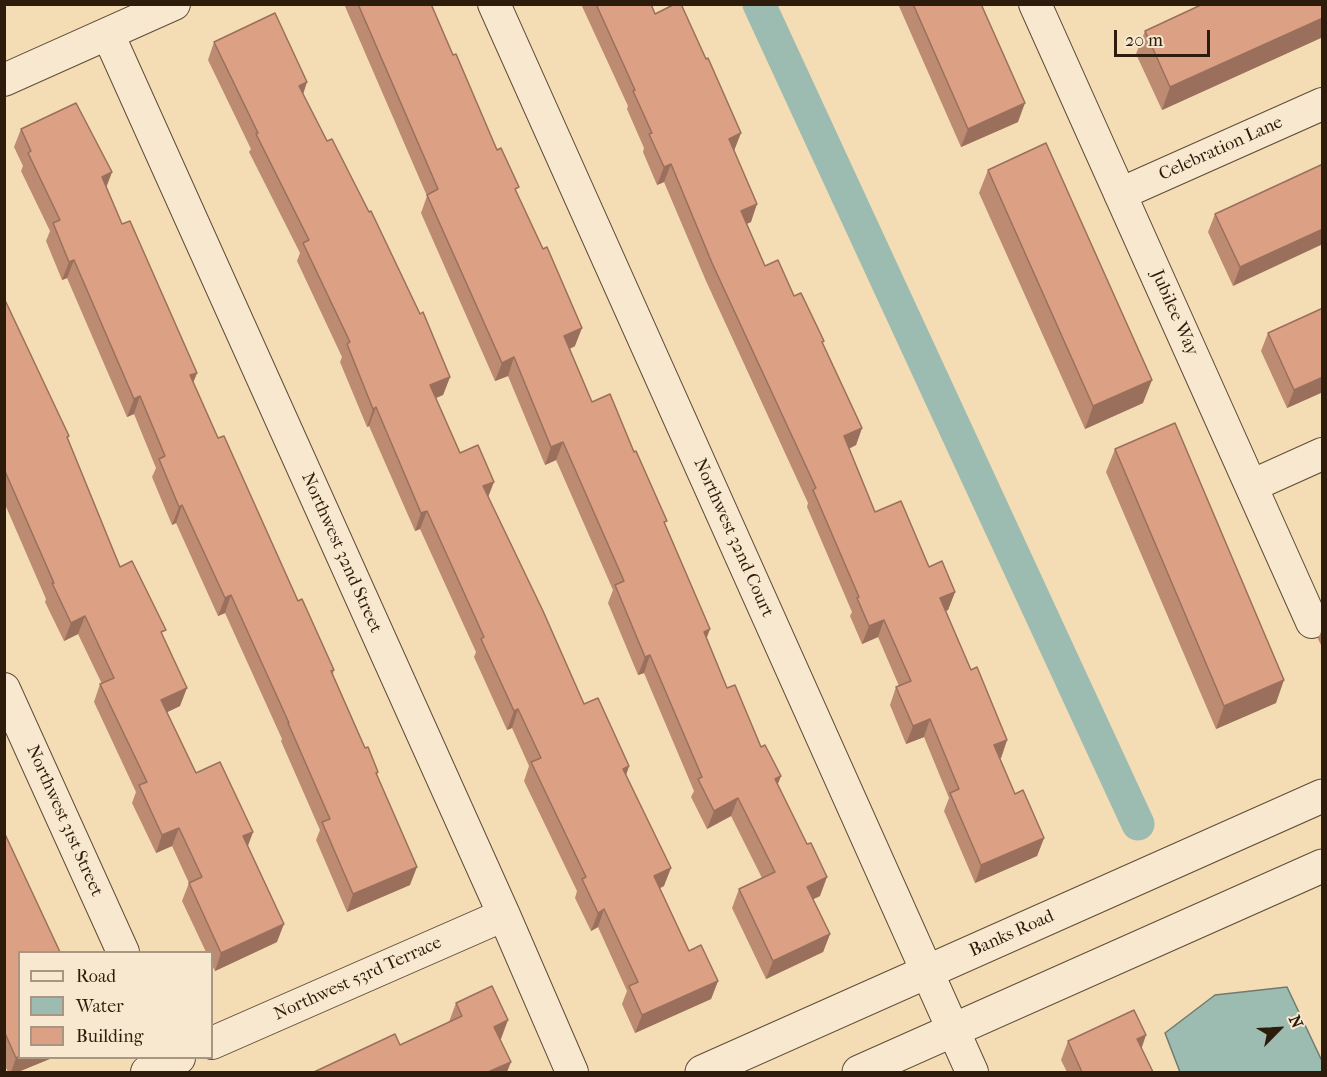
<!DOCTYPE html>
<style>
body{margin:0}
#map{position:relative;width:1327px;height:1077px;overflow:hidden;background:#f4dcb5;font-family:"IM FELL French Canon",serif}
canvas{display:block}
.frame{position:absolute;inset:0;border:6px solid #2d1c0c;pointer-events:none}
.legend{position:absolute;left:18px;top:951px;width:195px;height:108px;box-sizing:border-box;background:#f8e8cf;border:2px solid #a79681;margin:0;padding:8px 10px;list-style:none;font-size:18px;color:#2d1c0c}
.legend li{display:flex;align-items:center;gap:12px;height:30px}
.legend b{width:30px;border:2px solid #a79681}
.north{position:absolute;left:1249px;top:999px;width:60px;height:60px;-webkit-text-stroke:4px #f8e8cf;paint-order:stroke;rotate:66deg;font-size:16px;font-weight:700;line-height:24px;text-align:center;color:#2d1c0c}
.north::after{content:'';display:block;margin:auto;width:21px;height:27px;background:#2d1c0c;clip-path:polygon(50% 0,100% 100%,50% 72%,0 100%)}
.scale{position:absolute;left:1114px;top:30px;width:96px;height:27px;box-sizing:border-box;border:3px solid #2d1c0c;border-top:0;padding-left:8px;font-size:18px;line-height:21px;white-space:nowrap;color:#2d1c0c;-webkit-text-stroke:4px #f8e8cf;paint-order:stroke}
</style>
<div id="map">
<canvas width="1327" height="1077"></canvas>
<div class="frame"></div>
<ul class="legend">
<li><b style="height:8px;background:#f8e8cf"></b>Road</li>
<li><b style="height:16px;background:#9cbbb1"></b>Water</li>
<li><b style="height:16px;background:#dca085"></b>Building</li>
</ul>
<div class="north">N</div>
<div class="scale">20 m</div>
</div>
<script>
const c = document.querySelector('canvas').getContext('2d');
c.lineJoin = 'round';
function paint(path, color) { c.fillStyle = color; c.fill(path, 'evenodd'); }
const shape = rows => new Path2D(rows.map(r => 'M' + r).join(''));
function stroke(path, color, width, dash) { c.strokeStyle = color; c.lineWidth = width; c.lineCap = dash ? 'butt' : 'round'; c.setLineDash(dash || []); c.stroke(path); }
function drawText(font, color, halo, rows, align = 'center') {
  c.font = font + ' "IM FELL French Canon",serif'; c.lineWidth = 4.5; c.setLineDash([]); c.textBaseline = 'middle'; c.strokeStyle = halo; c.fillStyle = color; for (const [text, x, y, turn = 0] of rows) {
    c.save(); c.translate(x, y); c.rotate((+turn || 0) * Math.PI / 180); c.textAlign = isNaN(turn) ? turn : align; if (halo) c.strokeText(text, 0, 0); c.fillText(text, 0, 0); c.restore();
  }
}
const water = shape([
 [1287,987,1322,1061,1322,1072,1180,1072,1165,1033,1215,995,1287,987]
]);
const canal = shape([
 [759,4,1138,824]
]);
const minor = shape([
 [494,4,972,1072],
 [1035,4,1312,622],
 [108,34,504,915,572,1072],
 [4,80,174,4],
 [1120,194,1322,104],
 [1251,486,1322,454],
 [4,689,123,952],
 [212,1043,504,915],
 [147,1072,179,1058]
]);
const tertiary = shape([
 [702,1072,1322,796],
 [859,1072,1322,866]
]);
const wall = shape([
 [344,4,431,4,453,55,517,194,575,346,570,349,592,402,665,526,707,638,727,688,761,747,781,776,777,785,820,896,813,899,830,934,823,952,766,979,732,908,739,889,762,878,731,816,707,829,691,797,694,791,644,673,638,675,608,603,613,590,556,460,545,465,508,376,495,381,421,213,427,196],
 [581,4,651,4,655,14,734,151,751,222,747,224,765,266,794,296,823,344,862,428,856,445,849,449,875,512,955,592,948,610,946,611,971,670,1007,740,1001,758,1000,758,1015,794,1044,838,1037,856,975,883,944,811,949,798,924,737,906,744,890,705,896,687,899,686,878,637,862,644,850,616,852,612,807,507,808,503,706,281,664,182,657,185,643,152,644,148,627,109,628,106],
 [898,4,981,4,1018,122,961,147],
 [1323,4,1323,37,1162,110,1136,54,1145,31],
 [214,42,303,94,450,377,443,395,436,398,460,453,488,497,584,704,629,766,626,775,664,886,660,888,689,951,718,981,711,999,635,1033,622,1004,627,991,598,927,591,931,575,898,577,891,524,781,529,766,512,728,507,730,474,657,476,652,420,529,415,531,369,426,367,427,340,362,342,357,297,261,300,253,249,152,251,149,208,60],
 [21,129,112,172,106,188,122,224,197,373,193,382,218,438,298,601,334,670,333,674,365,748,378,772,377,775,410,885,347,912,316,840,320,830,281,741,282,739,225,613,218,616,176,523,172,525,152,477,156,468,134,414,127,417,67,278,62,280,46,241,50,231,21,171,23,166,14,147],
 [1323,164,1233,286,1208,232,1215,214],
 [988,170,1143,403,1085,429,979,193],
 [4,298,68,440,120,567,163,637,180,706,167,712,196,773,253,832,248,846,277,942,215,971,212,965,212,952,206,952,182,901,189,883,172,846,156,853,132,803,136,792,94,702,100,684,102,684,78,634,64,641,45,602,46,599,4,502],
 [1268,333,1323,392,1287,408,1261,351],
 [1115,449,1276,703,1216,729,1106,472],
 [1323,627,1323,649,1318,639],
 [4,832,52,1058,18,1072,8,1072,4,1064],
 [456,1003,501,1039,400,1045,449,1022],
 [1068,1041,1141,1049,1153,1072,1067,1072,1061,1060]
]);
const shadedWall = shape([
 [1323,18,1323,37,1162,110,1170,87],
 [307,82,301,101,299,86],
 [1025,103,1018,122,961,147,968,129],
 [741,133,734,151,729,139],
 [671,164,664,182,657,185,664,167],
 [112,172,105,190,102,177],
 [757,204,751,222,735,228,741,211],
 [1323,229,1323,244,1233,286,1240,267],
 [74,260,67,278,62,280,69,262],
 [582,328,575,346,558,354,564,336],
 [514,357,508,376,495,381,502,363],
 [197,373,190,391,190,375],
 [450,377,443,395,423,403,430,385],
 [1323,377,1323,392,1287,408,1294,390],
 [1152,380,1143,403,1085,429,1093,406],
 [140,396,134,414,127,417,134,399],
 [376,407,369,426,367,427,373,409],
 [862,428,856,445,837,454,844,436],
 [563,442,556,460,545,465,551,447],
 [494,482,487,500,483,486],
 [182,505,176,523,172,525,179,507],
 [427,511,420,529,415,531,421,513],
 [955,592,948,610,934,616,940,598],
 [231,595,225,613,218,616,225,598],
 [85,616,78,634,64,641,71,623],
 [884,620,878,637,862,644,869,626],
 [710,629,703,648,704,632],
 [650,655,644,673,638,675,645,657],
 [1284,680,1276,703,1216,729,1224,706],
 [187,688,180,706,155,718,161,700],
 [518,709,512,728,507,730,514,711],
 [930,719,924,737,906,744,913,726],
 [1007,740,1001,758,988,763,994,745],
 [629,766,623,784,623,769],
 [781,776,774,794,775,779],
 [738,798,731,816,707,829,714,811],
 [179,828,172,846,156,853,162,835],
 [253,832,246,850,243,836],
 [1044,838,1037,856,975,883,981,865],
 [417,867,410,885,347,912,353,894],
 [671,868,664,886,648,894,654,876],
 [827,877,820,896,801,905,807,887],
 [604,909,598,927,591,931,598,913],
 [284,924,277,942,215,971,221,953],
 [830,934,823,952,766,979,773,961],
 [718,981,711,999,635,1033,642,1015],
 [508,1020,501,1039,488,1045,494,1027],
 [1146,1035,1140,1053,1137,1039],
 [20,1056,20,1058,52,1058,18,1072,11,1072,16,1058],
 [511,1062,507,1072,488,1072]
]);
const building = shape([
 [358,4,431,4,453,55,456,54,497,150,501,148,519,187,515,189,543,249,547,247,582,328,564,336,592,402,610,394,634,452,636,451,667,521,664,522,710,629,704,632,727,688,735,685,761,747,765,745,781,776,775,779,807,844,811,843,827,877,807,887,830,934,773,961,739,889,775,872,738,798,714,811,698,779,702,777,650,655,645,657,615,585,624,581,563,442,551,447,514,357,502,363,427,195,438,189,358,4],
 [596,4,651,4,655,14,675,4,681,4,706,59,708,58,741,133,729,139,757,204,741,211,765,266,778,260,794,296,801,293,824,341,822,342,862,428,844,436,875,512,901,501,929,567,942,561,955,592,940,598,971,670,977,667,1007,740,994,745,1015,794,1023,790,1044,838,981,865,950,793,959,789,930,719,913,726,896,687,911,681,884,620,869,626,857,598,859,597,813,490,816,488,712,263,671,164,664,167,649,134,652,133,633,91,635,90,596,4],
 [913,4,981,4,1025,103,968,129,913,4],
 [1203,4,1323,4,1323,18,1170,87,1145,31,1203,4],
 [275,13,307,82,299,86,327,141,332,139,369,212,371,211,420,314,423,312,450,377,430,385,460,453,478,445,494,482,483,486,543,611,584,704,598,698,629,766,623,769,671,868,654,876,689,951,701,945,718,981,642,1015,629,986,638,982,604,909,598,913,582,879,586,877,531,762,541,758,518,709,514,711,481,639,484,637,427,511,421,513,376,407,373,409,347,344,350,342,303,243,309,240,256,134,258,133,214,42,275,13],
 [76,103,112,172,102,177,122,224,130,221,197,373,190,375,218,438,224,436,298,601,302,599,334,670,331,671,365,748,368,747,378,772,376,773,417,867,353,894,322,822,330,819,288,723,289,723,231,595,225,598,182,505,179,507,159,459,165,456,140,396,134,399,74,260,69,262,53,223,60,220,28,153,31,151,21,129,76,103],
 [1046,143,1152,380,1093,406,988,170,1046,143],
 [1323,164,1323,229,1240,267,1215,214,1323,164],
 [4,298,69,436,67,437,120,567,132,561,166,630,161,632,187,688,161,700,196,773,220,762,253,832,243,836,284,924,221,953,189,883,202,877,179,828,162,835,139,785,147,782,100,684,114,678,85,616,71,623,52,583,54,583,4,469,4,298],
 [1323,308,1323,377,1294,390,1268,333,1323,308],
 [1175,423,1284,680,1224,706,1115,449,1175,423],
 [4,832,60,952,20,952,20,1056,16,1058,4,1031,4,832],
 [492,986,508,1020,494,1027,511,1062,488,1072,314,1072,395,1034,400,1045,462,1016,456,1003,492,986],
 [1134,1010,1146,1035,1137,1039,1153,1072,1082,1072,1068,1041,1134,1010]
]);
const streetNames = [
 ["Celebration Lane",1221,149,-24],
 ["Jubilee Way",1174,313,66],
 ["Northwest 32nd Court",733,538,66],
 ["Northwest 32nd Street",341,553,66],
 ["Northwest 31st Street",64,821,66],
 ["Banks Road",1012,934,-24],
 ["Northwest 53rd Terrace",358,979,-24]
];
paint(water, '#9cbbb1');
stroke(water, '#707b6f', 1.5);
stroke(canal, '#9cbbb1', 33);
stroke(minor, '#5f4c36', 34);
stroke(tertiary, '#5f4c36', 35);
stroke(minor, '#f8e8cf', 32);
stroke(tertiary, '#f8e8cf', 33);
paint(wall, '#bd8a72');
paint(shadedWall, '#9a705d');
paint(building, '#dca085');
stroke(building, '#9a705d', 1.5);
drawText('18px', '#2d1c0c', '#f8e8cf', streetNames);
</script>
